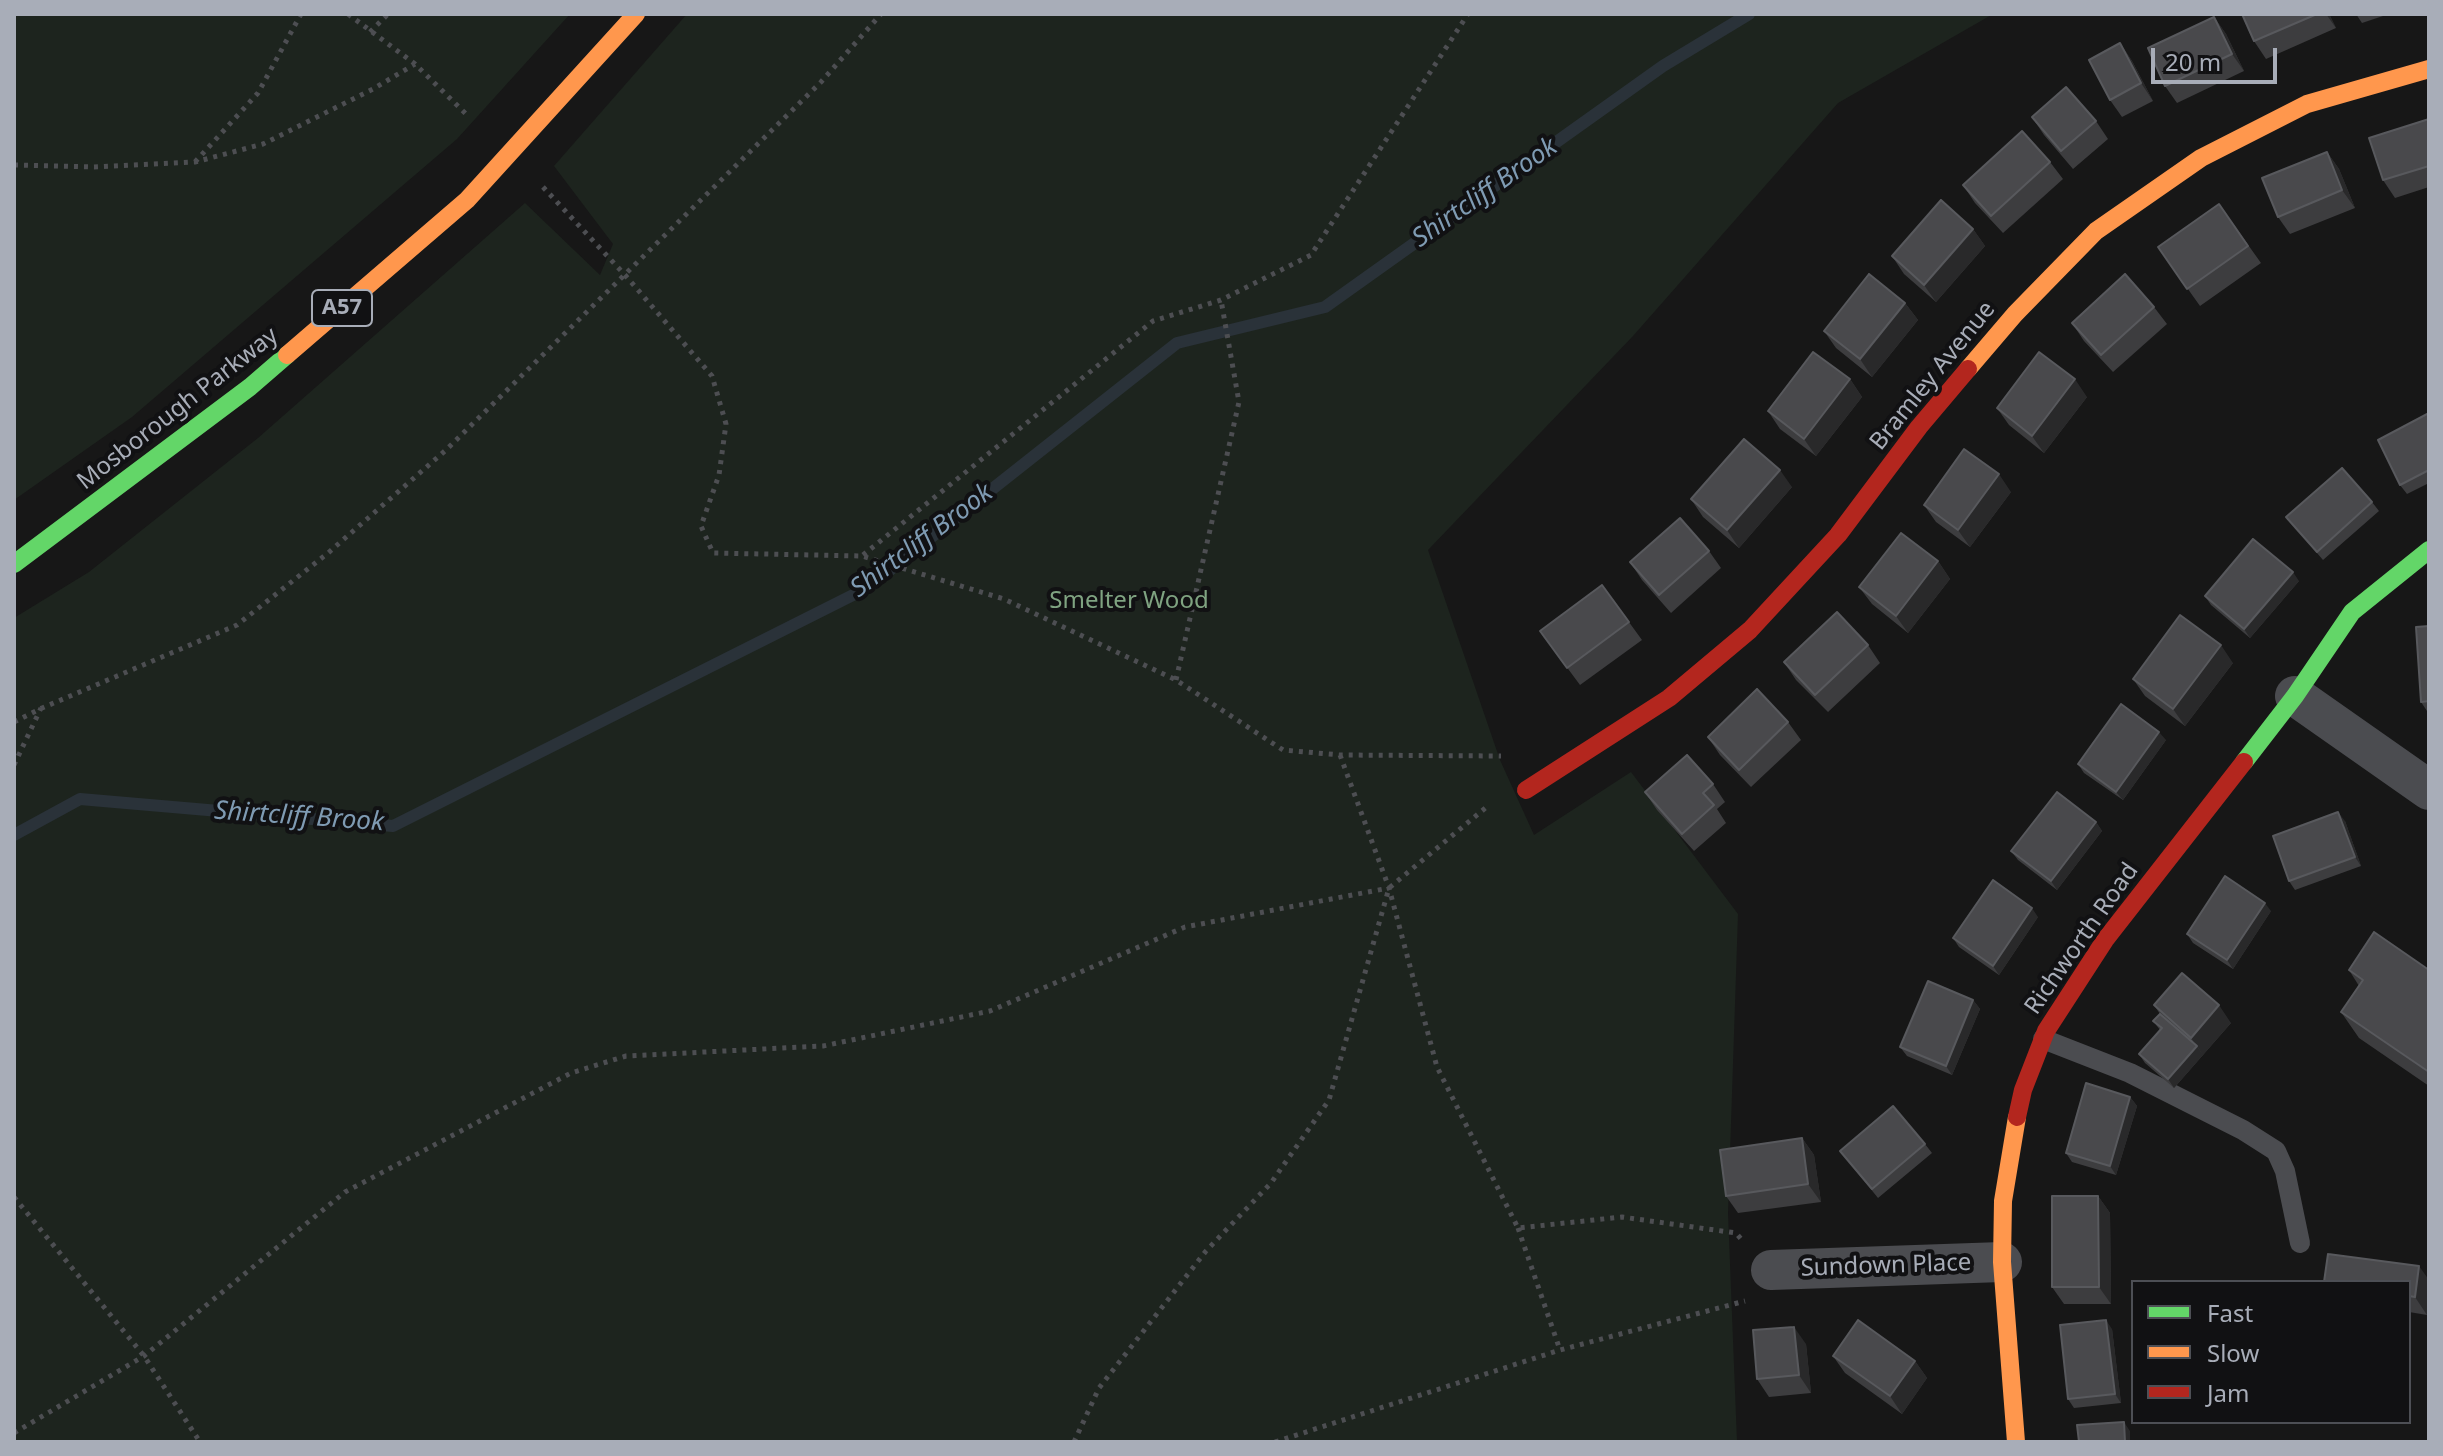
<!DOCTYPE html>
<style>
body{margin:0}
#map{position:relative;width:2443px;height:1456px;overflow:hidden;background:#171717;font-family:"Noto Sans",sans-serif}
canvas{display:block}
.frame{position:absolute;inset:0;border:16px solid #a8adb8;pointer-events:none}
.legend{position:absolute;left:2131px;top:1280px;width:280px;height:144px;box-sizing:border-box;background:#111113;border:2px solid #4d4f55;margin:0;padding:10px 14px;list-style:none;font-size:24px;color:#a8adb8}
.legend li{display:flex;align-items:center;gap:16px;height:40px}
.legend b{width:40px;border:2px solid #4d4f55}
.scale{position:absolute;left:2151px;top:48px;width:126px;height:36px;box-sizing:border-box;border:4px solid #a8adb8;border-top:0;padding-left:10px;font-size:24px;line-height:28px;white-space:nowrap;color:#a8adb8;-webkit-text-stroke:6px #111113;paint-order:stroke}
</style>
<div id="map">
<canvas width="2443" height="1456"></canvas>
<div class="frame"></div>
<ul class="legend">
<li><b style="height:10px;background:#63d668"></b>Fast</li>
<li><b style="height:10px;background:#ff974d"></b>Slow</li>
<li><b style="height:10px;background:#b3261e"></b>Jam</li>
</ul>
<div class="scale">20 m</div>
</div>
<script>
const c = document.querySelector('canvas').getContext('2d');
c.lineJoin = 'round';
function paint(path, color) { c.fillStyle = color; c.fill(path, 'evenodd'); }
const shape = rows => new Path2D(rows.map(r => 'M' + r).join(''));
function stroke(path, color, width, dash) { c.strokeStyle = color; c.lineWidth = width; c.lineCap = dash ? 'butt' : 'round'; c.setLineDash(dash || []); c.stroke(path); }
function drawText(font, color, halo, rows, align = 'center') {
  c.font = font + ' "Noto Sans",sans-serif'; c.lineWidth = 8; c.setLineDash([]); c.textBaseline = 'middle'; c.strokeStyle = halo; c.fillStyle = color; for (const [text, x, y, turn = 0] of rows) {
    c.save(); c.translate(x, y); c.rotate((+turn || 0) * Math.PI / 180); c.textAlign = isNaN(turn) ? turn : align; if (halo) c.strokeText(text, 0, 0); c.fillText(text, 0, 0); c.restore();
  }
}
const green = shape([
 [14,14,570,14,457,139,132,417,14,500],
 [687,14,1993,14,1838,103,1633,336,1428,550,1500,760,1534,835,1631,772,1738,914,1728,1213,1737,1442,14,1442,14,618,89,572,258,438,525,203,600,275,613,244,554,166]
]);
const stream = shape([
 [14,835,80,799,393,826,867,588,1177,343,1325,307,1663,66,1749,14]
]);
const path = shape([
 [348,14,415,64,466,114],
 [370,32,388,14],
 [195,162,258,93,301,14],
 [14,165,94,167,195,162,263,144,373,89,415,64],
 [543,187,625,275,712,376,726,424,719,475,701,526,713,553,862,556,1004,599,1176,680,1283,750,1340,755,1501,756],
 [863,555,1153,321,1221,300,1311,255,1468,14],
 [1176,680,1239,402,1221,300],
 [14,722,42,708,237,625,328,553,446,450,821,82,881,14],
 [1340,755,1389,888,1437,1067,1518,1228,1622,1217,1736,1233,1742,1240],
 [14,765,41,708],
 [14,1197,144,1356,200,1442],
 [1518,1228,1560,1350],
 [14,1433,144,1356,345,1192,571,1073,626,1056,823,1046,990,1011,1185,927,1389,888],
 [1074,1442,1099,1388,1206,1251,1271,1183,1329,1100,1389,888,1489,805],
 [1275,1442,1560,1350,1745,1301]
]);
const lane = shape([
 [2043,1039,2130,1073,2243,1130,2276,1151,2285,1171,2300,1243]
]);
const street = shape([
 [2295,696,2429,790],
 [1771,1270,2002,1262]
]);
const fast = shape([
 [14,564,250,387,287,355],
 [2244,762,2295,696,2352,612,2429,550]
]);
const slow = shape([
 [287,355,467,200,636,14],
 [1968,369,2015,314,2096,231,2201,158,2307,104,2429,69],
 [2016,1442,2002,1262,2003,1201,2017,1117]
]);
const jam = shape([
 [1526,790,1669,698,1750,630,1838,535,1919,427,1968,369],
 [2017,1117,2023,1090,2046,1031,2105,940,2244,762]
]);
const wall = shape([
 [2242,14,2329,14,2336,28,2266,59,2254,41],
 [2356,14,2389,14,2362,23],
 [2214,17,2226,34,2244,71,2177,103,2165,86],
 [2120,43,2132,61,2153,101,2122,117,2110,100],
 [2032,117,2096,121,2108,139,2073,169,2044,135],
 [2429,119,2429,187,2395,198,2383,180],
 [2327,152,2339,169,2355,208,2290,234,2278,217],
 [2050,162,2063,179,2003,233,1975,203,1963,185],
 [2219,204,2261,263,2200,306,2158,247],
 [1973,229,1985,246,1936,302,1904,274,1892,256],
 [1905,303,1918,320,1872,377,1836,348,1824,331],
 [2154,307,2167,324,2113,372,2084,341,2072,323],
 [1850,379,1862,397,1816,456,1780,429,1768,411],
 [2087,397,2044,453,2009,425,1997,408],
 [2429,413,2429,483,2407,494,2400,485],
 [1792,487,1739,548,1703,517,1691,499],
 [2011,492,1970,547,1936,522,1924,505],
 [2372,502,2379,511,2323,560,2286,517],
 [1709,551,1721,568,1671,613,1642,580,1630,562],
 [1938,561,1950,579,1908,633,1872,604,1859,587],
 [2299,581,2250,638,2211,605,2205,596],
 [1602,585,1642,640,1580,685,1540,631],
 [2429,626,2429,714,2421,702],
 [1868,645,1880,663,1828,712,1796,680,1784,662],
 [2233,663,2185,726,2145,696,2133,679],
 [1788,722,1801,740,1751,787,1720,755,1708,737],
 [2166,740,2123,800,2084,773,2078,764],
 [1713,784,1725,802,1717,809,1726,823,1694,851,1657,810,1645,792],
 [2345,821,2361,866,2295,890,2289,881],
 [2096,822,2102,831,2057,890,2018,860,2011,851],
 [2271,911,2233,969,2193,943,2187,934],
 [2038,917,1999,975,1959,947,1953,938],
 [2349,970,2429,970,2429,1086,2359,1038,2341,1012,2359,986],
 [1973,1000,1980,1009,1952,1075,1907,1056,1900,1047],
 [2154,1005,2231,1023,2174,1088,2145,1063,2139,1054,2160,1030,2153,1021,2160,1014],
 [2130,1097,2137,1106,2116,1175,2072,1162,2066,1153],
 [1802,1138,1814,1155,1821,1202,1738,1213,1726,1196],
 [1925,1144,1932,1153,1878,1198,1840,1151],
 [2098,1196,2110,1213,2111,1304,2064,1304,2052,1287],
 [2429,1280,2429,1299,2427,1315,2409,1312,2409,1282],
 [2112,1329,2121,1403,2074,1408,2068,1399],
 [1806,1344,1811,1393,1769,1397,1757,1379],
 [1833,1356,1915,1361,1927,1378,1902,1414,1845,1373]
]);
const shadedWall = shape([
 [2326,14,2329,14,2336,28],
 [2214,17,2226,34,2244,71,2232,54],
 [2120,43,2132,61,2153,101,2141,83],
 [2327,152,2339,169,2355,208,2342,190],
 [1973,229,1985,246,1936,302,1924,285],
 [1905,303,1918,320,1872,377,1860,359],
 [1850,379,1862,397,1816,456,1804,439],
 [2075,379,2087,397,2044,453,2032,436],
 [1780,470,1792,487,1739,548,1727,530],
 [1999,474,2011,492,1970,547,1958,530],
 [1938,561,1950,579,1908,633,1896,616],
 [2293,572,2299,581,2250,638,2244,629],
 [2221,645,2233,663,2185,726,2173,709],
 [2159,732,2166,740,2123,800,2116,792],
 [2338,812,2345,821,2361,866,2355,857],
 [2096,822,2102,831,2057,890,2051,881],
 [2265,903,2271,911,2233,969,2227,960],
 [2032,908,2038,917,1999,975,1993,966],
 [1973,1000,1980,1009,1952,1075,1946,1066],
 [2219,1005,2231,1023,2203,1055,2191,1038],
 [2197,1046,2203,1055,2174,1088,2168,1079],
 [2130,1097,2137,1106,2116,1175,2110,1166],
 [1802,1138,1814,1155,1821,1202,1808,1184],
 [2098,1196,2110,1213,2111,1304,2099,1287],
 [2419,1266,2429,1280,2429,1299,2427,1315,2415,1297],
 [2106,1320,2112,1329,2121,1403,2115,1394],
 [1794,1327,1806,1344,1811,1393,1799,1375],
 [1915,1361,1927,1378,1902,1414,1890,1396],
 [2124,1422,2130,1431,2130,1442,2125,1442]
]);
const building = shape([
 [2242,14,2317,14,2254,41,2242,14],
 [2214,17,2232,54,2165,86,2148,48,2214,17],
 [2120,43,2141,83,2110,100,2089,60,2120,43],
 [2066,87,2096,121,2061,151,2032,117,2066,87],
 [2429,119,2429,166,2383,180,2369,138,2429,119],
 [2022,131,2050,162,1991,216,1963,185,2022,131],
 [2327,152,2342,190,2278,217,2262,178,2327,152],
 [1941,200,1973,229,1924,285,1892,256,1941,200],
 [2219,204,2248,246,2187,289,2158,247,2219,204],
 [1869,274,1905,303,1860,359,1824,331,1869,274],
 [2125,274,2154,307,2101,355,2072,323,2125,274],
 [1813,352,1850,379,1804,439,1768,411,1813,352],
 [2039,352,2075,379,2032,436,1997,408,2039,352],
 [2429,413,2429,470,2400,485,2378,440,2429,413],
 [1744,439,1780,470,1727,530,1691,499,1744,439],
 [1964,449,1999,474,1958,530,1924,505,1964,449],
 [2342,468,2372,502,2317,552,2286,517,2342,468],
 [1680,518,1709,551,1659,595,1630,562,1680,518],
 [1901,533,1938,561,1896,616,1859,587,1901,533],
 [2253,539,2293,572,2244,629,2205,596,2253,539],
 [1602,585,1629,622,1567,668,1540,631,1602,585],
 [1837,612,1868,645,1815,695,1784,662,1837,612],
 [2180,615,2221,645,2173,709,2133,679,2180,615],
 [2429,626,2429,701,2421,702,2416,627,2429,626],
 [1757,689,1788,722,1739,770,1708,737,1757,689],
 [2121,704,2159,732,2116,792,2078,764,2121,704],
 [1687,755,1713,784,1703,793,1714,805,1682,834,1645,792,1687,755],
 [2057,792,2096,822,2051,881,2011,851,2057,792],
 [2338,812,2355,857,2289,881,2273,836,2338,812],
 [2225,876,2265,903,2227,960,2187,934,2225,876],
 [1993,880,2032,908,1993,966,1953,938,1993,880],
 [2374,932,2429,970,2429,1072,2341,1012,2363,980,2349,970,2374,932],
 [2182,973,2219,1005,2191,1038,2154,1005,2182,973],
 [1928,981,1973,1000,1946,1066,1900,1047,1928,981],
 [2160,1014,2197,1046,2168,1079,2139,1054,2162,1028,2153,1021,2160,1014],
 [2086,1083,2130,1097,2110,1166,2066,1153,2086,1083],
 [1893,1106,1925,1144,1872,1189,1840,1151,1893,1106],
 [1802,1138,1808,1184,1726,1196,1720,1150,1802,1138],
 [2052,1196,2098,1196,2099,1287,2052,1287,2052,1196],
 [2328,1254,2419,1266,2415,1297,2409,1296,2409,1282,2324,1282,2328,1254],
 [1858,1320,1915,1361,1890,1396,1833,1356,1858,1320],
 [2106,1320,2115,1394,2068,1399,2060,1325,2106,1320],
 [1794,1327,1799,1375,1757,1379,1753,1330,1794,1327],
 [2124,1422,2125,1442,2079,1442,2077,1425,2124,1422]
]);
const shields = [
 [342,308,60]
];
const shieldNames = [
 ["A57",342,308]
];
const streetNames = [
 ["Bramley Avenue",1933,376,-51],
 ["Mosborough Parkway",178,409,-38],
 ["Richworth Road",2082,939,-55],
 ["Sundown Place",1886,1266,-2]
];
const parkNames = [
 ["Smelter Wood",1129,601]
];
const waterNames = [
 ["Shirtcliff Brook",1485,193,-35],
 ["Shirtcliff Brook",922,541,-37],
 ["Shirtcliff Brook",299,817,4]
];
paint(green, '#1d241e');
stroke(stream, '#2a3239', 12);
stroke(path, '#4d4e52', 5, [4, 6]);
stroke(lane, '#4b4c50', 20);
stroke(street, '#4b4c50', 40);
stroke(fast, '#63d668', 18);
stroke(slow, '#ff974d', 18);
stroke(jam, '#b3261e', 18);
paint(wall, '#3d3d3f');
paint(shadedWall, '#29292a');
paint(building, '#49494c');
stroke(building, '#58595d', 2);
for (const [x, y, w] of shields) { const box = new Path2D(); box.roundRect(x - w / 2, y - 18, w, 36, 6); c.fillStyle = '#111113'; c.fill(box); stroke(box, '#a8adb8', 2); }
drawText('bold 22px', '#a8adb8', null, shieldNames);
drawText('24px', '#a8adb8', '#111113', streetNames);
drawText('24px', '#7fa381', '#111113', parkNames);
drawText('italic 26px', '#7f9bb3', '#111113', waterNames);
</script>
